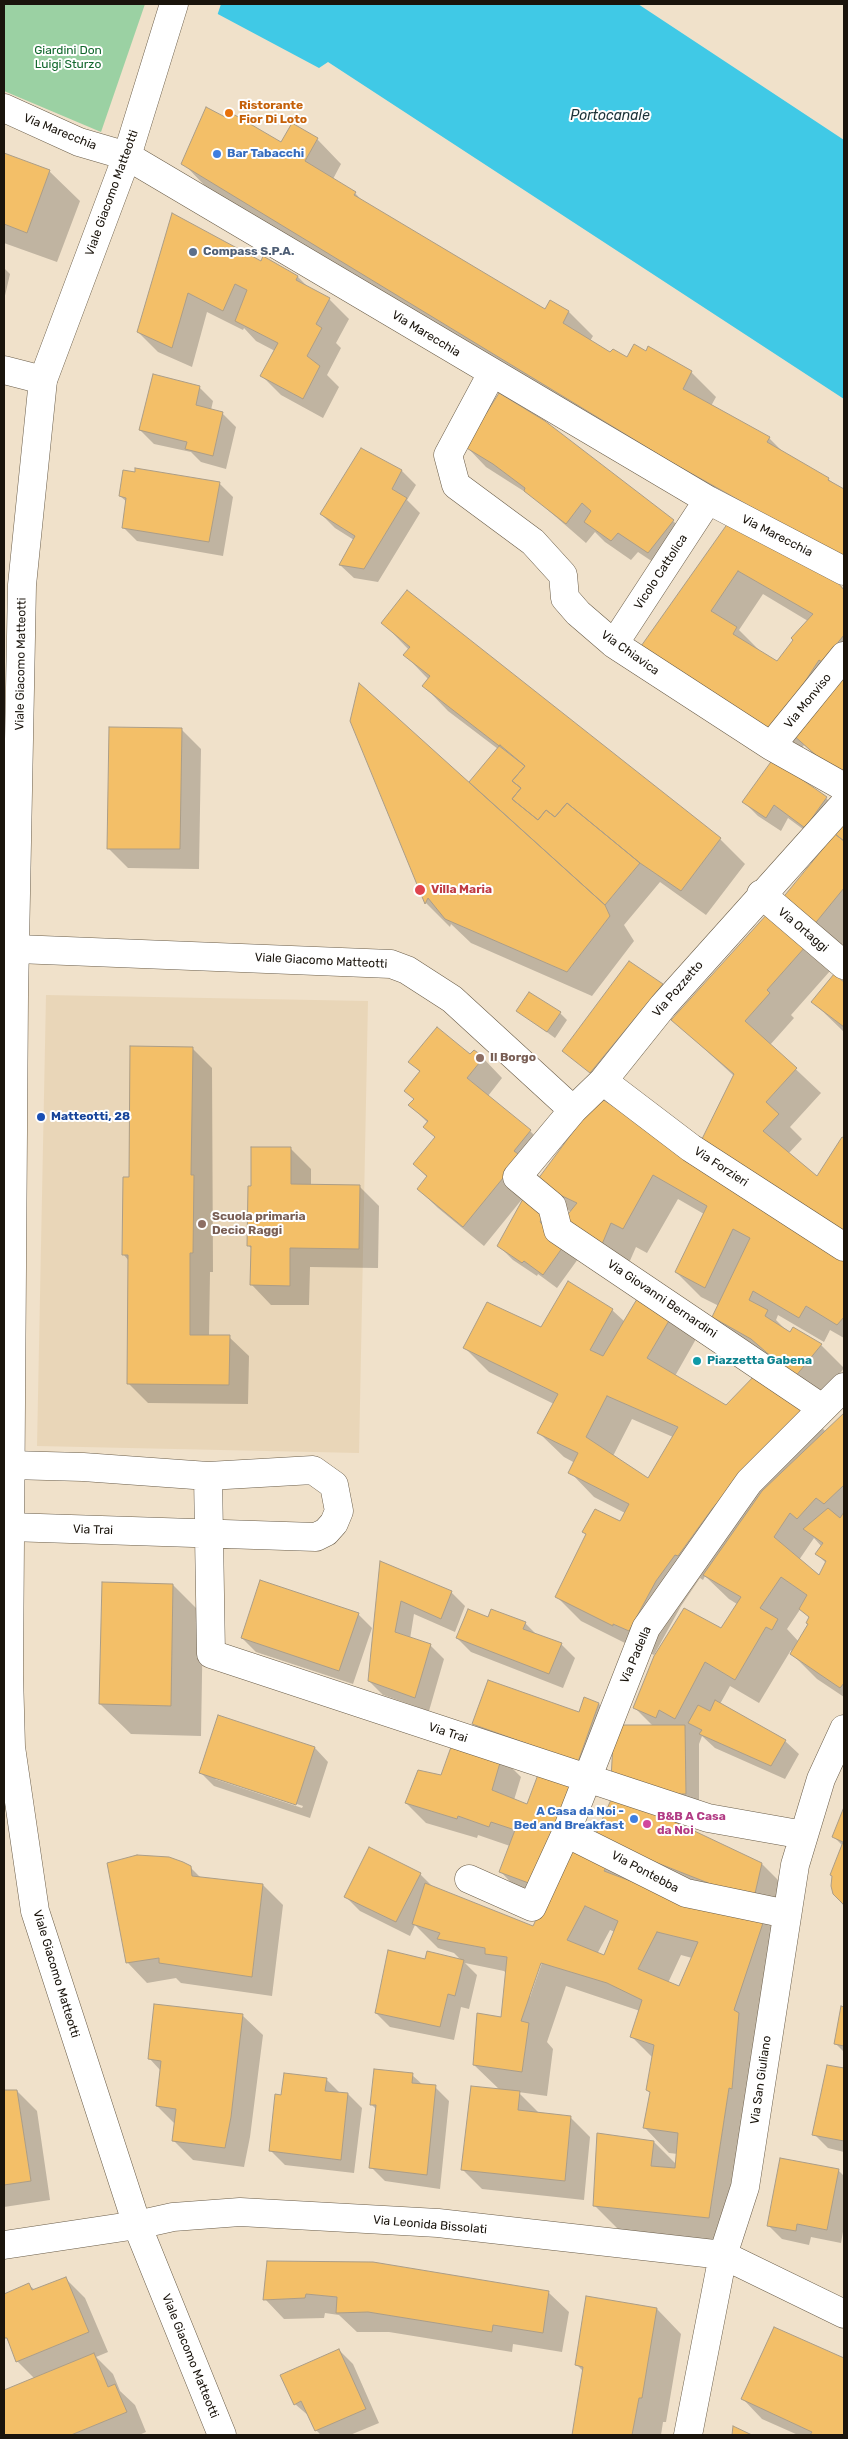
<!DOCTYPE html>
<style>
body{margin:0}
#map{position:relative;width:848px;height:2439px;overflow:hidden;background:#f0e1ca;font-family:Rubik,sans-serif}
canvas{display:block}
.frame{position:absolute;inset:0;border:5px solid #1a140c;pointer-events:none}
</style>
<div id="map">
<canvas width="848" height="2439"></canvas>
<div class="frame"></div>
</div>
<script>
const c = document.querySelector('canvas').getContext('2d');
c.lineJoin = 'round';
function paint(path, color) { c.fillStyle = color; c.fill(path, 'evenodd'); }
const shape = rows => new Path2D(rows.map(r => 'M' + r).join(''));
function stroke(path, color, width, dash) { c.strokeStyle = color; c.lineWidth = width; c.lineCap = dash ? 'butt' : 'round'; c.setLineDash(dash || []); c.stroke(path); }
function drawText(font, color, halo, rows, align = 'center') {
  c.font = font + ' Rubik,sans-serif'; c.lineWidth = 4; c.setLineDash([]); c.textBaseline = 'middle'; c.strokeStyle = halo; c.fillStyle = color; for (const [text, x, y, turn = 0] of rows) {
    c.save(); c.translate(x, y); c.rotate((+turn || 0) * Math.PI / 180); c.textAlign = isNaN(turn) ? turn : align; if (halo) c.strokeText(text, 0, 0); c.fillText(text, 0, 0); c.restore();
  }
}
const built = shape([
 [46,995,368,1001,359,1453,37,1446]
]);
const green = shape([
 [4,4,145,4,101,132,4,91]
]);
const water = shape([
 [199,4,638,4,844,140,844,399,328,62,319,68]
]);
const pier = shape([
 [196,4,221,4,217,16]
]);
const shadow = shape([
 [317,139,341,164,333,179,355,193,365,204,545,311,569,312,593,336,590,341,611,354,627,359,646,352,691,372,716,397,711,406,769,438,784,453,828,479,844,491,844,568,207,188,183,163],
 [4,154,49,171,80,201,57,262,4,243],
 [173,215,261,263,298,277,309,288,329,299,349,319,336,343,341,348,327,375,339,387,323,418,281,395,262,376,275,351,256,341,244,328,243,330,207,312,192,367,158,352,138,332],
 [4,268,10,274,4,300],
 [199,387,213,401,211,410,222,413,236,427,226,469,201,462,191,452,154,444,140,430],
 [467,447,673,521,693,540,668,572,638,552,631,560,605,542,595,532,586,543,533,497,486,467],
 [361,450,402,471,416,485,407,500,420,513,378,582,354,578,340,565,354,540,335,528,321,514],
 [219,483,233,497,223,556,137,541,123,527,127,502,120,496],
 [729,525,838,585,844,591,844,781,804,745,798,754,665,673],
 [763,594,808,621,777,663,761,652,739,630],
 [407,592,720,839,745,864,706,915,660,882,624,925,634,941,592,996,471,943,451,924,450,927,426,903,351,721,475,789,498,749,448,711,424,686,429,680,405,655,409,650,383,623],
 [181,729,201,749,199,869,128,868,108,848],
 [826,798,840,812,819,841,788,818,781,831,758,816,744,802],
 [844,826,844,942,839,949,807,925,837,834],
 [805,947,830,971,791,1015,794,1018,770,1045,821,1093,790,1127,802,1139,788,1154,817,1178,844,1139,844,1246,726,1168,734,1076,673,1020],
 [835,976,844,983,844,1032,813,1002],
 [662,985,676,999,605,1086,564,1050],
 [518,1011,560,1013,567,1020,555,1038],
 [192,1048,212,1068,213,1272,210,1272,209,1336,229,1337,249,1356,248,1404,148,1403,128,1383,129,1261,124,1255,130,1178],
 [470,1056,483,1058,502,1078,488,1096,530,1131,550,1151,534,1171,541,1178,599,1098,844,1257,844,1338,830,1330,824,1342,778,1315,776,1320,790,1334,821,1345,844,1368,820,1400,738,1341,714,1316,719,1306,701,1297,676,1272,704,1214,678,1199,647,1253,636,1247,625,1272,572,1212,561,1207,536,1182,484,1246,438,1208,418,1189,428,1178,414,1164,436,1138,425,1127,428,1123,410,1105,415,1099,421,1073,410,1062],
 [291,1149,311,1169,311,1186,359,1186,379,1206,378,1268,310,1267,309,1305,271,1305,252,1285,252,1249,248,1245,252,1187],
 [524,1199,578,1259,557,1288,538,1274,537,1276,513,1260,499,1246],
 [640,1296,696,1339,675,1376,726,1407,804,1409,826,1432,844,1415,844,1697,817,1679,792,1654,793,1652,791,1650,759,1703,730,1686,720,1704,785,1741,799,1754,785,1779,715,1748,702,1736,699,1744,699,1807,663,1808,653,1726,635,1708,721,1630,737,1604,729,1599,705,1576,703,1580,700,1578,681,1606,654,1655,638,1647,637,1649,581,1621,557,1597,620,1522,625,1513,594,1497,570,1472,575,1463,564,1457,539,1433,554,1404,489,1372,465,1348,612,1310,625,1322],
 [632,1419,673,1437,648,1479,613,1456],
 [814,1538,822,1547,817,1554,826,1563,819,1577,799,1560],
 [801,1608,810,1618,810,1624,799,1642,787,1629],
 [381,1563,451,1592,465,1606,455,1632,414,1614,410,1639,430,1645,444,1659,429,1711,383,1695,369,1681],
 [173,1585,203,1615,201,1736,131,1734,100,1704],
 [358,1614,372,1628,353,1684,256,1652,242,1638],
 [489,1618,525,1623,537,1635,561,1644,575,1658,563,1688,471,1652,457,1638],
 [599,1704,613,1718,592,1775,487,1737,474,1724,580,1714],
 [315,1748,328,1762,310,1818,214,1786,200,1772],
 [215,1777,303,1806,302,1808,215,1779],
 [501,1757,521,1777,514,1800,577,1843,610,1860,635,1885,764,1918,789,1943,734,2242,619,2230,594,2205,654,2142,677,2165,678,2154,669,2153,645,2128,651,2093,647,2090,653,2058,631,2036,640,2011,566,1986,547,2042,553,2049,547,2096,518,2092,539,2113,570,2117,590,2137,584,2200,482,2189,462,2169,500,2090,474,2065,503,2019,507,1974,504,1971,465,1963,477,1975,469,2009,461,2007,454,2040,390,2027,376,2013,426,1960,462,1961,454,1953,438,1948,415,1925,410,1936,360,1911,346,1897,420,1874,434,1888,534,1928,547,1901,520,1892,501,1872,510,1846,478,1835,477,1838,426,1823,406,1803,442,1777],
 [610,1930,615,1932,605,1957,597,1954],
 [681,1955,692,1958,680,1988,668,1983],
 [542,1956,544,1957,530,1997,530,1990],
 [844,1811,844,1906,834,1894,843,1846,834,1837],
 [615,1858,762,1864,782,1884,774,1917],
 [190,1867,201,1878,263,1885,283,1905,272,1996,181,1983,176,1978,147,1983,128,1963],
 [155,2005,243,2016,263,2035,250,2137,244,2167,193,2160,173,2140,175,2124,157,2106,161,2071,149,2058],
 [842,2007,844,2008,844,2052,835,2043],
 [828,2066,844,2069,844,2152,828,2148,814,2134],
 [412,2075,423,2085,435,2087,449,2101,440,2189,385,2181,371,2167,377,2110,371,2104],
 [326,2079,341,2094,348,2094,362,2108,354,2173,285,2165,271,2151,282,2096],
 [4,2091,17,2091,37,2111,50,2200,4,2207],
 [838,2170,844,2176,844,2226,841,2243,811,2237,809,2245,782,2239,768,2225],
 [373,2263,549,2293,569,2312,562,2352,513,2344,512,2352,389,2332,357,2332,339,2315,325,2313,324,2318,284,2319,265,2299],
 [65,2278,85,2298,108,2352,96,2357,113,2374,120,2391,135,2405,146,2432,139,2435,4,2435,4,2391,35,2379,17,2361,4,2332,4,2295,29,2285,35,2290],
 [587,2298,657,2309,681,2334,666,2422,663,2422,661,2435,573,2435,583,2371,577,2365],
 [775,2329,844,2359,844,2435,798,2435,762,2419,743,2399],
 [339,2350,353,2364,379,2423,350,2435,321,2435,316,2430,310,2417,295,2404]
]);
const building = shape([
 [206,107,225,117,228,111,281,142,292,123,318,138,305,161,356,192,354,195,545,309,550,300,569,311,563,323,610,352,613,349,627,357,634,344,646,351,648,346,692,371,683,389,770,437,767,442,829,478,828,480,844,489,844,559,671,462,181,164,206,107],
 [4,153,50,170,27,233,4,224,4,153],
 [172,213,261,261,263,256,298,276,296,280,330,298,316,324,322,328,307,356,320,366,303,399,260,376,278,343,235,321,247,290,235,284,223,311,188,293,172,348,137,332,172,213],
 [153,374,200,386,196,405,223,412,213,456,185,449,187,442,139,430,153,374],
 [499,393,545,421,674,520,648,553,618,533,611,541,584,522,591,511,582,503,566,524,524,491,525,488,493,464,465,447,499,393],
 [361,448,402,470,392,489,407,498,364,569,339,565,355,536,320,514,361,448],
 [135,468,220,482,209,542,122,528,126,498,119,496,123,470,135,472,135,468],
 [728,523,839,584,844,590,844,635,822,662,819,660,773,731,639,649,728,523],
 [738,571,813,614,791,638,793,640,777,661,733,634,737,627,711,611,738,571],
 [407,590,721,838,681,891,640,863,567,803,555,817,546,810,538,820,512,799,521,788,512,781,525,766,422,686,430,676,403,655,410,647,381,623,407,590],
 [844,676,844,780,792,734,844,676],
 [359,683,605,905,610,916,567,972,445,919,428,898,425,904,350,721,359,683],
 [109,727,182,728,180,849,107,849,109,727],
 [500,745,525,766,512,781,521,788,512,799,538,820,546,810,555,817,567,803,640,863,605,905,469,782,500,745],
 [773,759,827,797,805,828,774,805,766,818,742,802,773,759],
 [844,824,844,841,835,834,844,824],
 [835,834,844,841,844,888,813,926,781,900,835,834],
 [769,912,806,946,767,990,770,993,745,1021,797,1068,766,1102,779,1114,763,1131,817,1176,842,1137,844,1138,844,1239,700,1143,734,1074,671,1020,769,912],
 [629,961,663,984,590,1073,562,1051,629,961],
 [834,974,844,982,844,1027,811,1002,834,974],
 [529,992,561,1012,547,1032,516,1011,529,992],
 [437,1027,470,1054,474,1050,484,1057,467,1078,531,1130,514,1151,521,1156,463,1227,417,1189,427,1176,413,1164,435,1137,423,1127,428,1121,408,1105,414,1099,404,1091,420,1071,408,1062,437,1027],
 [130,1046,193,1047,191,1175,194,1175,193,1253,190,1253,190,1335,230,1335,229,1385,127,1384,128,1255,122,1255,123,1177,129,1177,130,1046],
 [599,1097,844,1256,844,1317,837,1325,806,1306,799,1318,753,1291,749,1300,768,1310,765,1316,790,1332,793,1327,822,1344,795,1377,751,1339,712,1317,750,1238,733,1229,705,1288,675,1272,707,1206,653,1175,623,1229,611,1223,600,1249,564,1219,577,1203,535,1183,599,1097],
 [251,1147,291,1147,291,1184,360,1185,359,1249,290,1248,290,1286,250,1285,251,1246,247,1246,248,1186,251,1186,251,1147],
 [524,1197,546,1213,540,1222,565,1244,543,1275,524,1261,522,1263,497,1246,524,1197],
 [568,1281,613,1309,590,1350,603,1356,640,1294,673,1314,647,1358,726,1405,758,1372,805,1408,779,1440,775,1437,748,1466,712,1509,678,1556,675,1555,656,1581,629,1631,613,1624,613,1626,555,1597,586,1534,582,1532,595,1509,620,1521,629,1504,568,1473,578,1453,537,1433,558,1394,463,1348,487,1302,541,1327,568,1281],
 [607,1396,678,1427,648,1478,586,1437,607,1396],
 [844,1413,844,1485,824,1504,816,1498,797,1519,790,1513,774,1537,819,1575,826,1561,815,1554,823,1543,803,1529,828,1508,840,1518,844,1512,844,1683,840,1688,790,1654,808,1624,806,1623,809,1617,799,1609,807,1595,781,1577,760,1608,778,1619,772,1630,766,1627,735,1680,705,1662,675,1719,659,1710,656,1718,633,1708,654,1656,684,1608,721,1628,741,1597,703,1575,762,1491,844,1413],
 [380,1561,452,1591,441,1619,401,1601,395,1632,431,1644,415,1698,368,1681,380,1561],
 [260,1580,359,1613,339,1671,241,1638,260,1580],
 [102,1582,173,1584,171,1706,99,1704,102,1582],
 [468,1609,488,1617,491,1609,526,1622,523,1629,562,1643,549,1674,456,1638,468,1609],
 [488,1680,579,1712,584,1697,599,1703,578,1762,472,1724,488,1680],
 [715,1700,786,1740,771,1766,699,1734,702,1730,688,1723,698,1705,710,1711,715,1700],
 [218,1715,315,1747,296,1805,199,1773,218,1715],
 [614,1725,685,1725,686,1794,648,1794,611,1779,614,1725],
 [451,1747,502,1756,492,1790,527,1804,539,1772,572,1784,534,1885,499,1872,515,1830,491,1822,489,1827,458,1816,457,1819,405,1803,418,1770,441,1775,451,1747],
 [614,1793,762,1863,754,1898,726,1890,594,1838,614,1793],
 [844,1807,844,1905,833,1894,831,1886,832,1876,830,1875,843,1842,832,1837,844,1807],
 [574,1841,611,1859,604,1871,649,1888,765,1917,734,2010,739,2013,732,2089,729,2088,709,2218,593,2206,597,2133,654,2141,651,2166,675,2168,678,2133,643,2128,650,2092,646,2090,654,2045,630,2037,642,2000,607,1983,541,1963,521,2021,529,2023,522,2072,473,2065,477,2013,501,2017,507,1957,485,1954,485,1948,437,1939,440,1933,412,1924,425,1883,533,1926,574,1841],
 [585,1906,618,1921,604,1955,567,1940,585,1906],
 [657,1932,698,1942,679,1986,638,1969,657,1932],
 [369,1847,421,1873,396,1922,344,1897,369,1847],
 [137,1855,169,1857,183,1862,191,1866,192,1876,263,1884,252,1977,159,1963,159,1958,126,1963,107,1863,137,1855],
 [388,1950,425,1959,427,1951,464,1960,455,1996,448,1994,440,2027,375,2013,388,1950],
 [154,2004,243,2014,231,2117,225,2148,172,2141,176,2109,156,2106,161,2061,148,2059,154,2004],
 [841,2006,844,2007,844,2046,834,2044,841,2006],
 [827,2065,844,2068,844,2141,812,2135,827,2065],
 [374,2069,413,2073,412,2083,436,2085,427,2175,369,2168,376,2105,370,2105,374,2069],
 [284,2073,327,2078,325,2091,348,2093,341,2160,269,2151,275,2094,281,2095,284,2073],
 [471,2086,520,2091,518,2110,571,2116,565,2181,461,2170,471,2086],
 [4,2090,17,2090,31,2181,4,2185,4,2090],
 [780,2158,839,2169,827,2230,797,2224,796,2231,767,2226,780,2158],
 [267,2261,373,2262,549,2291,543,2333,493,2325,492,2332,368,2312,336,2313,337,2297,306,2294,305,2298,263,2300,267,2261],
 [66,2277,89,2332,16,2362,7,2338,4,2338,4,2294,29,2283,32,2290,66,2277],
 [586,2296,657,2308,642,2398,639,2398,632,2435,572,2435,583,2367,575,2365,586,2296],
 [774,2327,844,2358,844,2435,810,2435,812,2432,741,2399,774,2327],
 [339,2349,366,2409,315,2431,301,2401,294,2405,280,2375,339,2349],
 [94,2353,108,2387,115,2384,127,2412,71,2435,4,2435,4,2390,94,2353],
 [733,2426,752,2435,732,2435,733,2426]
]);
const street = shape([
 [4,108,79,142,127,156,708,500,844,571],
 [4,370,43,380],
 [492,373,448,455,456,485,533,542,563,575,565,598,578,613,614,644,771,746,844,787],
 [614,644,708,500],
 [771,746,844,656],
 [761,894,844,965],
 [17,949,391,964,407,970,452,999,573,1110],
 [603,1081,691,1148,844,1247],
 [822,1408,558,1230,552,1206,517,1177,573,1110,603,1081,663,1006,844,804],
 [208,1476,211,1654,708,1818,804,1835],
 [9,1527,316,1537,326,1532,334,1523,339,1511,334,1485,313,1470,208,1476,83,1467,10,1465],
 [566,1833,686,1893,787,1914],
 [469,1879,532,1907,566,1833,646,1628,749,1482,844,1387],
 [4,2245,137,2225,173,2217,240,2212,438,2223,723,2255,844,2314],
 [688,2435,723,2255,745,2187,795,1865,821,1779,844,1729]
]);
const secondary = shape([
 [174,4,127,156,43,380,22,585,14,996,9,1674,11,1747,35,1911,137,2225,222,2435]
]);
const markers = [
 [229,113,5,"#e8710a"],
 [217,154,5,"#3f7fe0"],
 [193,252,5,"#5c6f8a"],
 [420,890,6,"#e0444e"],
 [480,1058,5,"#8d6e63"],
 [41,1117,5,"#1a4fb4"],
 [202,1224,5,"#8d6e63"],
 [697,1361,5,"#0f9aa8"],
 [634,1819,5,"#3f7fe0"],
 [647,1824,5,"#d1479c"]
];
const parkNames = [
 ["Giardini Don",68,51],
 ["Luigi Sturzo",68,65]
];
const foodNames = [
 ["Ristorante",239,106],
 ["Fior Di Loto",239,120]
];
const streetNames = [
 ["Via Marecchia",60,132,22],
 ["Viale Giacomo Matteotti",112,193,-70],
 ["Via Marecchia",426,334,31],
 ["Via Marecchia",777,536,27],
 ["Vicolo Cattolica",661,572,-57],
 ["Via Chiavica",630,653,35],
 ["Viale Giacomo Matteotti",21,664,-89],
 ["Via Monviso",808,701,-51],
 ["Via Ortaggi",803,930,40],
 ["Viale Giacomo Matteotti",321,961,3],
 ["Via Pozzetto",678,989,-49],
 ["Via Forzieri",721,1167,33],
 ["Via Giovanni Bernardini",662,1299,34],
 ["Via Trai",93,1530,2],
 ["Via Padella",636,1655,-67],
 ["Via Trai",448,1733,18],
 ["Via Pontebba",645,1872,28],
 ["Viale Giacomo Matteotti",56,1974,73],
 ["Via San Giuliano",761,2080,-82],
 ["Via Leonida Bissolati",430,2225,5],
 ["Viale Giacomo Matteotti",190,2356,68]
];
const shopNames = [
 ["Bar Tabacchi",227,154],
 ["A Casa da Noi -",624,1812,"right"],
 ["Bed and Breakfast",624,1826,"right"]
];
const serviceNames = [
 ["Compass S.P.A.",203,252]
];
const healthNames = [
 ["Villa Maria",431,890]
];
const educationNames = [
 ["Il Borgo",490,1058],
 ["Scuola primaria",212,1217],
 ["Decio Raggi",212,1231]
];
const transitNames = [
 ["Matteotti, 28",51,1117]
];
const cultureNames = [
 ["Piazzetta Gabena",707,1361]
];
const hotelNames = [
 ["B&B A Casa",657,1817],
 ["da Noi",657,1831]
];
const waterNames = [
 ["Portocanale",610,116]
];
paint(built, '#e9d6b8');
paint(green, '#9bd1a3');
paint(water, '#40c9e6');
paint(pier, '#f0e1ca');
paint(shadow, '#0003');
paint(building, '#f3bf68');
stroke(building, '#ab9d87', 1);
stroke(street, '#6a5d49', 29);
stroke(secondary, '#6a5d49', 29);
stroke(street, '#fff', 28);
stroke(secondary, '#fff', 28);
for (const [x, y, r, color] of markers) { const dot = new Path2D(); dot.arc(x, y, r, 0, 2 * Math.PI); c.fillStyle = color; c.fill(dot); stroke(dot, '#fff', 2); }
drawText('12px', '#12682d', '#fff', parkNames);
drawText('bold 12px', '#c56008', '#fff', foodNames, 'left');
drawText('12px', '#1a140c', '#fff', streetNames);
drawText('bold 12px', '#366cbe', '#fff', shopNames, 'left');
drawText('bold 12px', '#4e5e75', '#fff', serviceNames, 'left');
drawText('bold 12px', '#be3a42', '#fff', healthNames, 'left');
drawText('bold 12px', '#785e54', '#fff', educationNames, 'left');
drawText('bold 12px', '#164399', '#fff', transitNames, 'left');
drawText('bold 12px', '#0d838f', '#fff', cultureNames, 'left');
drawText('bold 12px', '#b23c85', '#fff', hotelNames, 'left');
drawText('italic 14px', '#1c3238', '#fff', waterNames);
</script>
